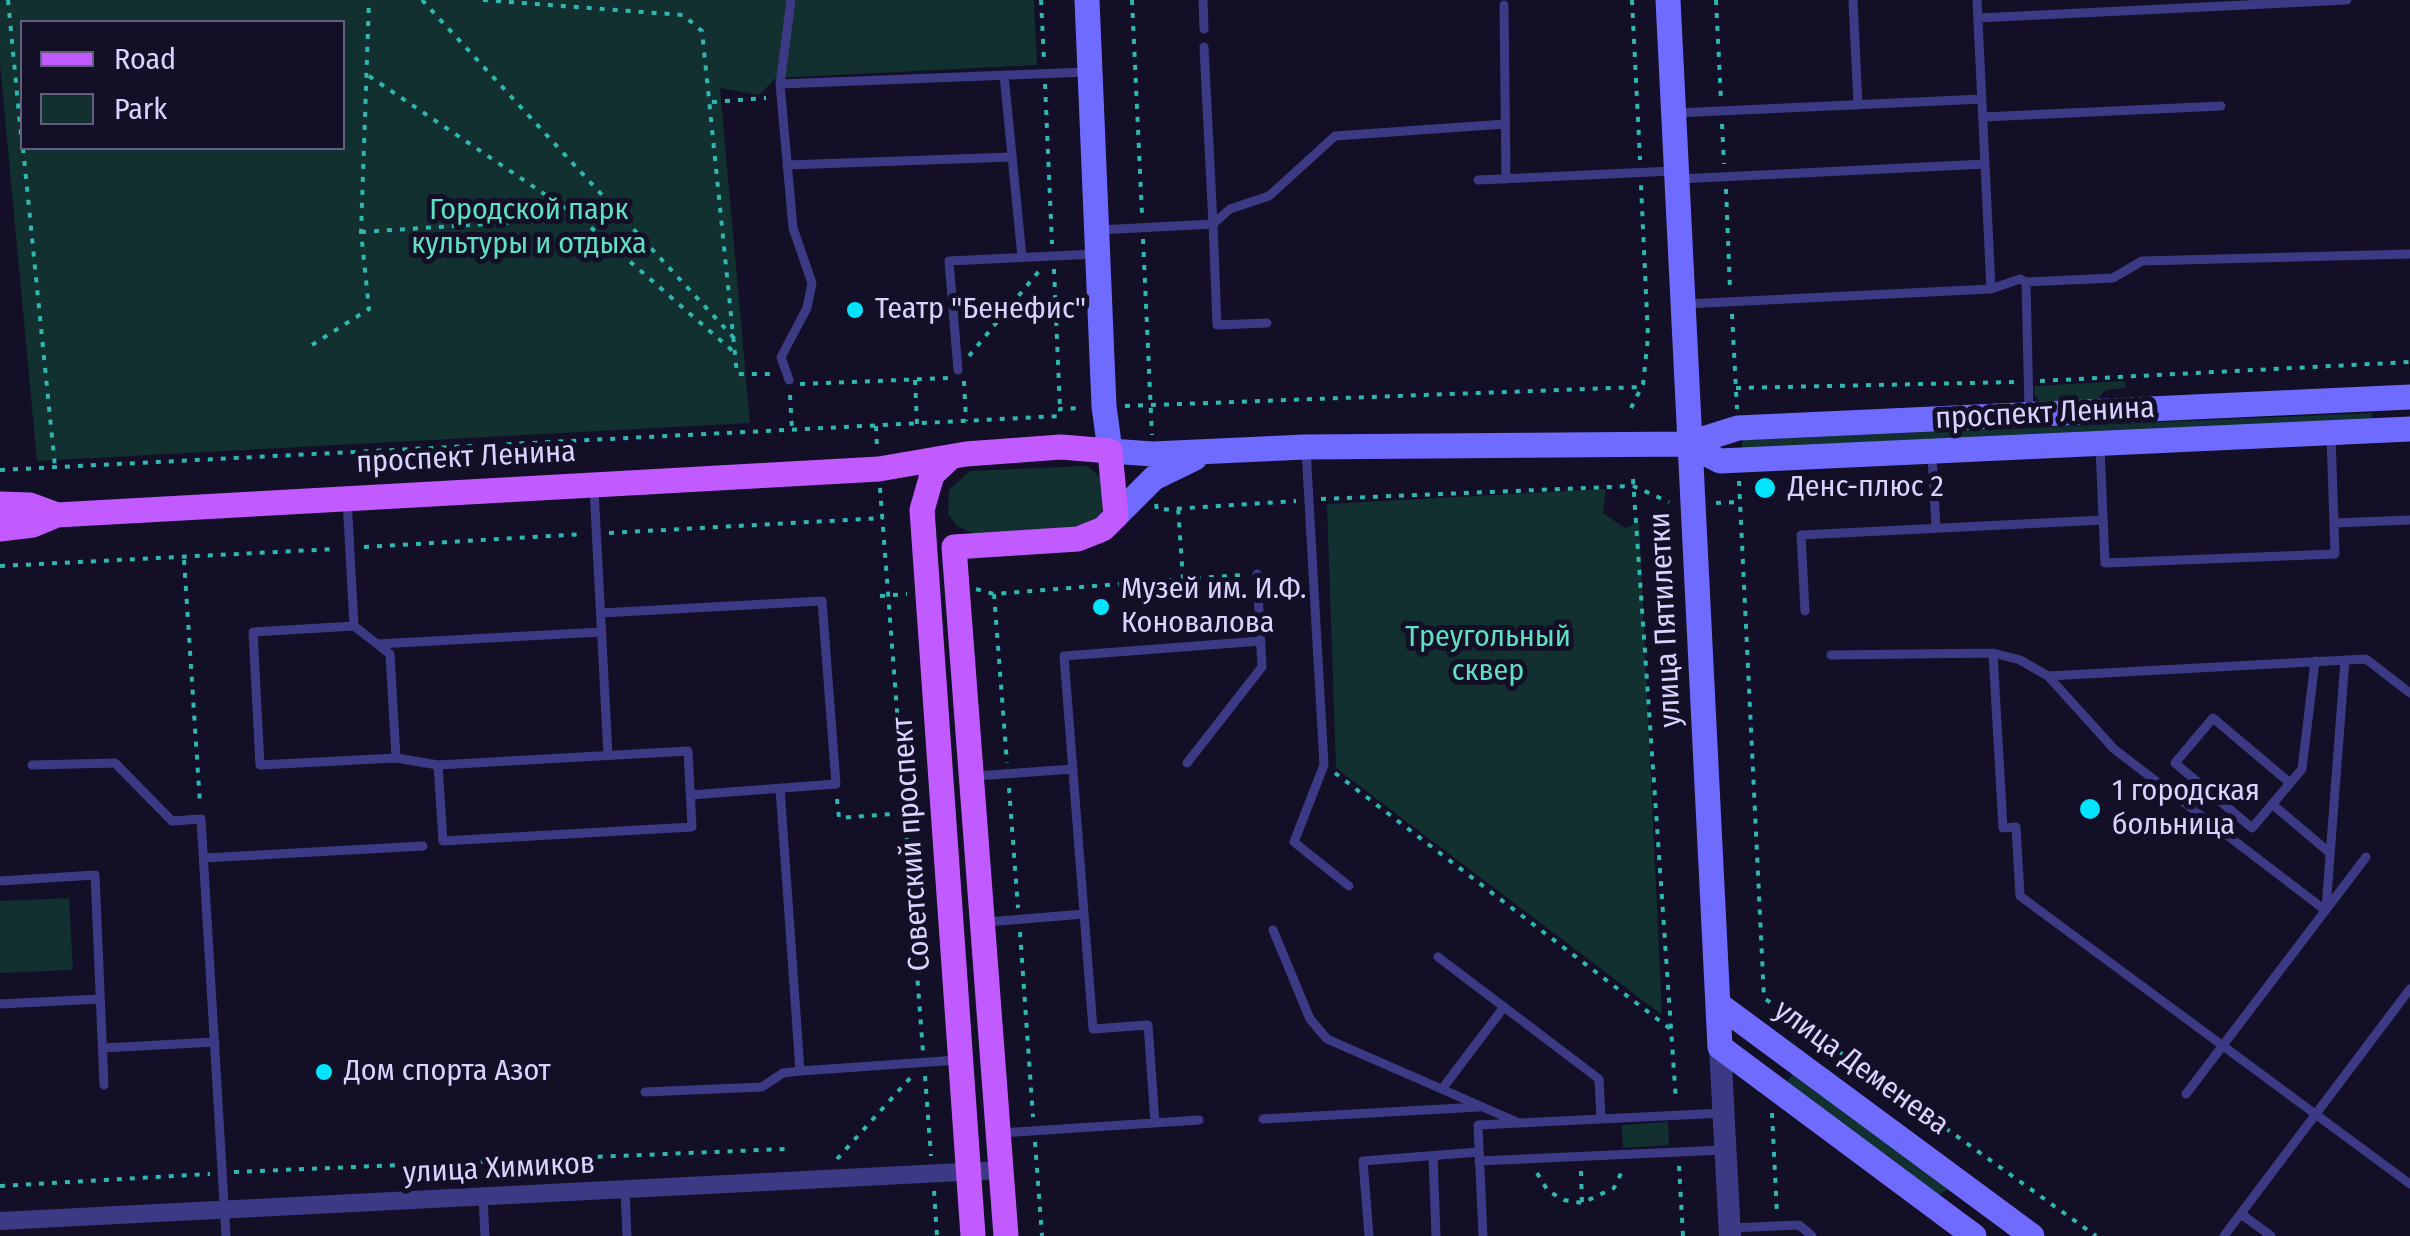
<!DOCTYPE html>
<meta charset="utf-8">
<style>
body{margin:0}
#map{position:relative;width:2410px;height:1236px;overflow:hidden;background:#130f26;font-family:"Fira Sans Condensed",sans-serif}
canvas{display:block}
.legend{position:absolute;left:20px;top:20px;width:325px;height:130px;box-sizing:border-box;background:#130f26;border:2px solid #625e7d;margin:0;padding:12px 18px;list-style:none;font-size:30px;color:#d9d4ff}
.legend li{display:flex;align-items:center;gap:20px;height:50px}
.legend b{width:50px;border:2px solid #625e7d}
</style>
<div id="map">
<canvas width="2410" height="1236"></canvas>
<ul class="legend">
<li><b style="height:12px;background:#c25bff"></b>Road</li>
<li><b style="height:28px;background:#12302f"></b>Park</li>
</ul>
</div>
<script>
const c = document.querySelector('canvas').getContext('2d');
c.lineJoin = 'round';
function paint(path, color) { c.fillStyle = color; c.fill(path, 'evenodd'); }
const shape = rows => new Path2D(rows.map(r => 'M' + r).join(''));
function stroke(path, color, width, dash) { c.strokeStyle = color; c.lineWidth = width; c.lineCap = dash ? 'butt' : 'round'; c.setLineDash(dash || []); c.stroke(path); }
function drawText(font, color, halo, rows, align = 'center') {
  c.font = font + ' "Fira Sans Condensed",sans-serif'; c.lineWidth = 10; c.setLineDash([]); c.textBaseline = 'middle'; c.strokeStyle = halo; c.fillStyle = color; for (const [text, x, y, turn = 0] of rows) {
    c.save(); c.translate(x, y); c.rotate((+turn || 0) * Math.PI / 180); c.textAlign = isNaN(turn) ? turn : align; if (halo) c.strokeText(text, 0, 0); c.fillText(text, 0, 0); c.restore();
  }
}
const green = shape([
 [0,0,1034,0,1037,65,776,78,759,95,720,88,750,423,37,461,0,64],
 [22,22,342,22,342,148,22,148],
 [2125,381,2126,388,2106,390,2092,404,2045,406,2035,396,2034,386],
 [2372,413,2372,421,1742,449,1742,440],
 [1087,466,1100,477,1107,497,1100,516,1080,529,979,536,957,526,948,514,949,490,970,471],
 [1606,489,1603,513,1625,528,1639,522,1662,1015,1336,768,1327,504],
 [69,898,73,970,0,973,0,901],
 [1795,1072,1950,1187,1934,1200,1786,1082],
 [1668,1122,1669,1145,1623,1148,1622,1125]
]);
const path = shape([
 [8,0,22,145],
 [422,0,734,338],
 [483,0,683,15,702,31,737,374,772,374],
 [1041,0,1044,60],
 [1132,0,1142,215],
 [1632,0,1640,160],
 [1716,0,1721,100],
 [369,76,580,218],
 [1045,84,1052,244],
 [712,102,766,98],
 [1722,124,1724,164],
 [23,148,55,467],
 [1726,189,1730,289],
 [361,232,580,218,735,353],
 [1143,239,1152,435],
 [1054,269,1060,409],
 [1732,314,1737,409],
 [312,345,369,309,361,232,369,0],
 [969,356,1039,271],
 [915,380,917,424],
 [964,381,966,421],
 [2040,381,2410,362],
 [800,384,950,378],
 [1736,388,2016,382],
 [790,395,792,430],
 [1125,406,1641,387],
 [1631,408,1643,384,1648,337,1641,185],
 [876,426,877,449],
 [0,470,1060,416,1060,409,1081,408],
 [1633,479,1676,1101],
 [1739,481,1764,998,2096,1236],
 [880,488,923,1052],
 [1321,499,1633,486,1669,502],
 [1716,503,1737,502],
 [1156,504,1157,510,1296,501],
 [609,533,883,518],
 [364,547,584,534],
 [184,560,200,804],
 [0,566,335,549],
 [1183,579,1243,575],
 [976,589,994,594,1183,579,1178,507],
 [994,594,1007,763],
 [880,596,907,594],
 [1335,773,1673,1031],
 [1009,788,1018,908],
 [837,799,839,818,905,813],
 [1020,932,1033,1117],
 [925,1076,931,1156],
 [1772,1113,1777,1214],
 [1035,1142,1042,1236],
 [837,1159,911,1077],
 [1679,1166,1683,1236],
 [1581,1171,1582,1206],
 [234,1172,785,1149],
 [1537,1173,1548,1191,1564,1200,1582,1203,1614,1188,1623,1169],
 [0,1186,210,1174],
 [934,1191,937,1236]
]);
const service = shape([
 [1203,0,1204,29],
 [1853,0,1858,105],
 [1977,0,1991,289],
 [1504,5,1506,179],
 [1978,18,2347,0],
 [1204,47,1213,224],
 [1004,75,1022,257],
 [780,84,1087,72],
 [1676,113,1982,99],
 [1983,117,2221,106],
 [787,165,1012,157],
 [1679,179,1985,164],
 [1478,180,1673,171],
 [1213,224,1230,209,1269,196,1335,136,1505,124],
 [1099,230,1213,224,1217,325,1267,323],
 [1685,304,1991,289,2020,279,2026,282],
 [958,370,949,261,1095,254],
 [789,380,781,357,807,308,812,283,793,228,780,84,791,0],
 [2029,410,2026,282,2113,278,2142,261,2410,254],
 [2100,447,2105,563,2335,554,2331,436],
 [1306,449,1324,765,1294,842,1349,886],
 [1932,456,1936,528],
 [594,489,608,755],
 [347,499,354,626],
 [2334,523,2410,520],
 [1805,611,1801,535,2103,520],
 [601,613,822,601,836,784,690,795],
 [354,626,390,654,396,758,260,765,253,632,354,626],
 [378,644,601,632],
 [1993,653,2003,828,2016,827,2020,896,2410,1184],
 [1831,655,1993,653,2020,660,2048,676,2366,659,2410,693],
 [2048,676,2114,749,2325,910],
 [396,758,438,765,688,751,692,827,443,841,438,765],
 [1187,763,1262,667,1257,574],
 [32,765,115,763,172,821,201,819,226,1236],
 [976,776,1073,769],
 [2290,783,2213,718,2175,763,2252,828,2302,769,2315,661],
 [780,788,800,1071,958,1060],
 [2272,804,2330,853],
 [204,858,423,846],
 [0,881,95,875,104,1085],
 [2326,908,2345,660],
 [987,922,1084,914],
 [1273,930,1310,1019,1327,1039,1517,1122],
 [1438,957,1599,1079,1601,1119],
 [0,1004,100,999],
 [103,1048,215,1042],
 [1442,1089,1504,1007],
 [645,1092,762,1087,783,1073,800,1071],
 [2186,1094,2366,857],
 [1263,1119,1479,1107],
 [1155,1123,1148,1025,1093,1029,1064,656,1261,641],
 [1001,1133,1199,1120],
 [1433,1156,1436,1236],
 [1479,1161,1723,1150],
 [625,1190,627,1236],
 [483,1197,485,1236],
 [2241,1214,2271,1236],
 [1730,1228,1799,1225,1812,1236],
 [1369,1236,1363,1161,1479,1152],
 [1483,1236,1478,1125,1724,1113],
 [2224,1236,2410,989]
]);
const minor = shape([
 [0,1221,1001,1170]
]);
const tertiary = shape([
 [1720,1047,1730,1236]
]);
const secondary = shape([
 [1087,0,1104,406,1110,451,1153,454,1305,447,1687,444,1738,428,2410,397],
 [1668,0,1720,1047,1974,1236],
 [1687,444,1720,461,2410,429],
 [1116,516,1154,478,1195,458],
 [1718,1004,2032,1236]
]);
const primary = shape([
 [951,457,932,475,922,510,973,1236],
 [0,504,30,505,57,515],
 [0,529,33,525,57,515,879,469,966,454,1061,447,1110,451,1116,516,1103,529,1078,539,954,547],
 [954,547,1006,1236]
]);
const markers = [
 [855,310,10,"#00e5ff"],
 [1765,488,12,"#00e5ff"],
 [1101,607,10,"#00e5ff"],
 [2090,809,12,"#00e5ff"],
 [324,1072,10,"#00e5ff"]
];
const parkNames = [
 ["Городской парк",529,211],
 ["культуры и отдыха",529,245],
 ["Треугольный",1488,638],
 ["сквер",1488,672]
];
const poiNames = [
 ["Театр \"Бенефис\"",875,310],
 ["Денс-плюс 2",1788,488],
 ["Музей им. И.Ф.",1121,590],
 ["Коновалова",1121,624],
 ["1 городская",2112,792],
 ["больница",2112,826],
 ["Дом спорта Азот",344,1072]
];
const streetNames = [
 ["проспект Ленина",2045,414,-3],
 ["проспект Ленина",466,458,-3],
 ["улица Пятилетки",1666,620,-93],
 ["Советский проспект",912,844,-94],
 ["улица Деменева",1861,1068,36],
 ["улица Химиков",499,1169,-3]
];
paint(green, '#12302f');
stroke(path, '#2fb8b0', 4, [5, 8]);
stroke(service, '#3d3a85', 9);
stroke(minor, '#3d3a85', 18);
stroke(tertiary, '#3d3a85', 22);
stroke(secondary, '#6f6bff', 25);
stroke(primary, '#c25bff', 25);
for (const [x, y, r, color] of markers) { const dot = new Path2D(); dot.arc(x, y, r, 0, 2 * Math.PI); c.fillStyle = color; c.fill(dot); stroke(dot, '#130f26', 4); }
drawText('30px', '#5fe0c0', '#130f26', parkNames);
drawText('30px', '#d9d4ff', '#130f26', poiNames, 'left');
drawText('30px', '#d9d4ff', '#130f26', streetNames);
</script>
